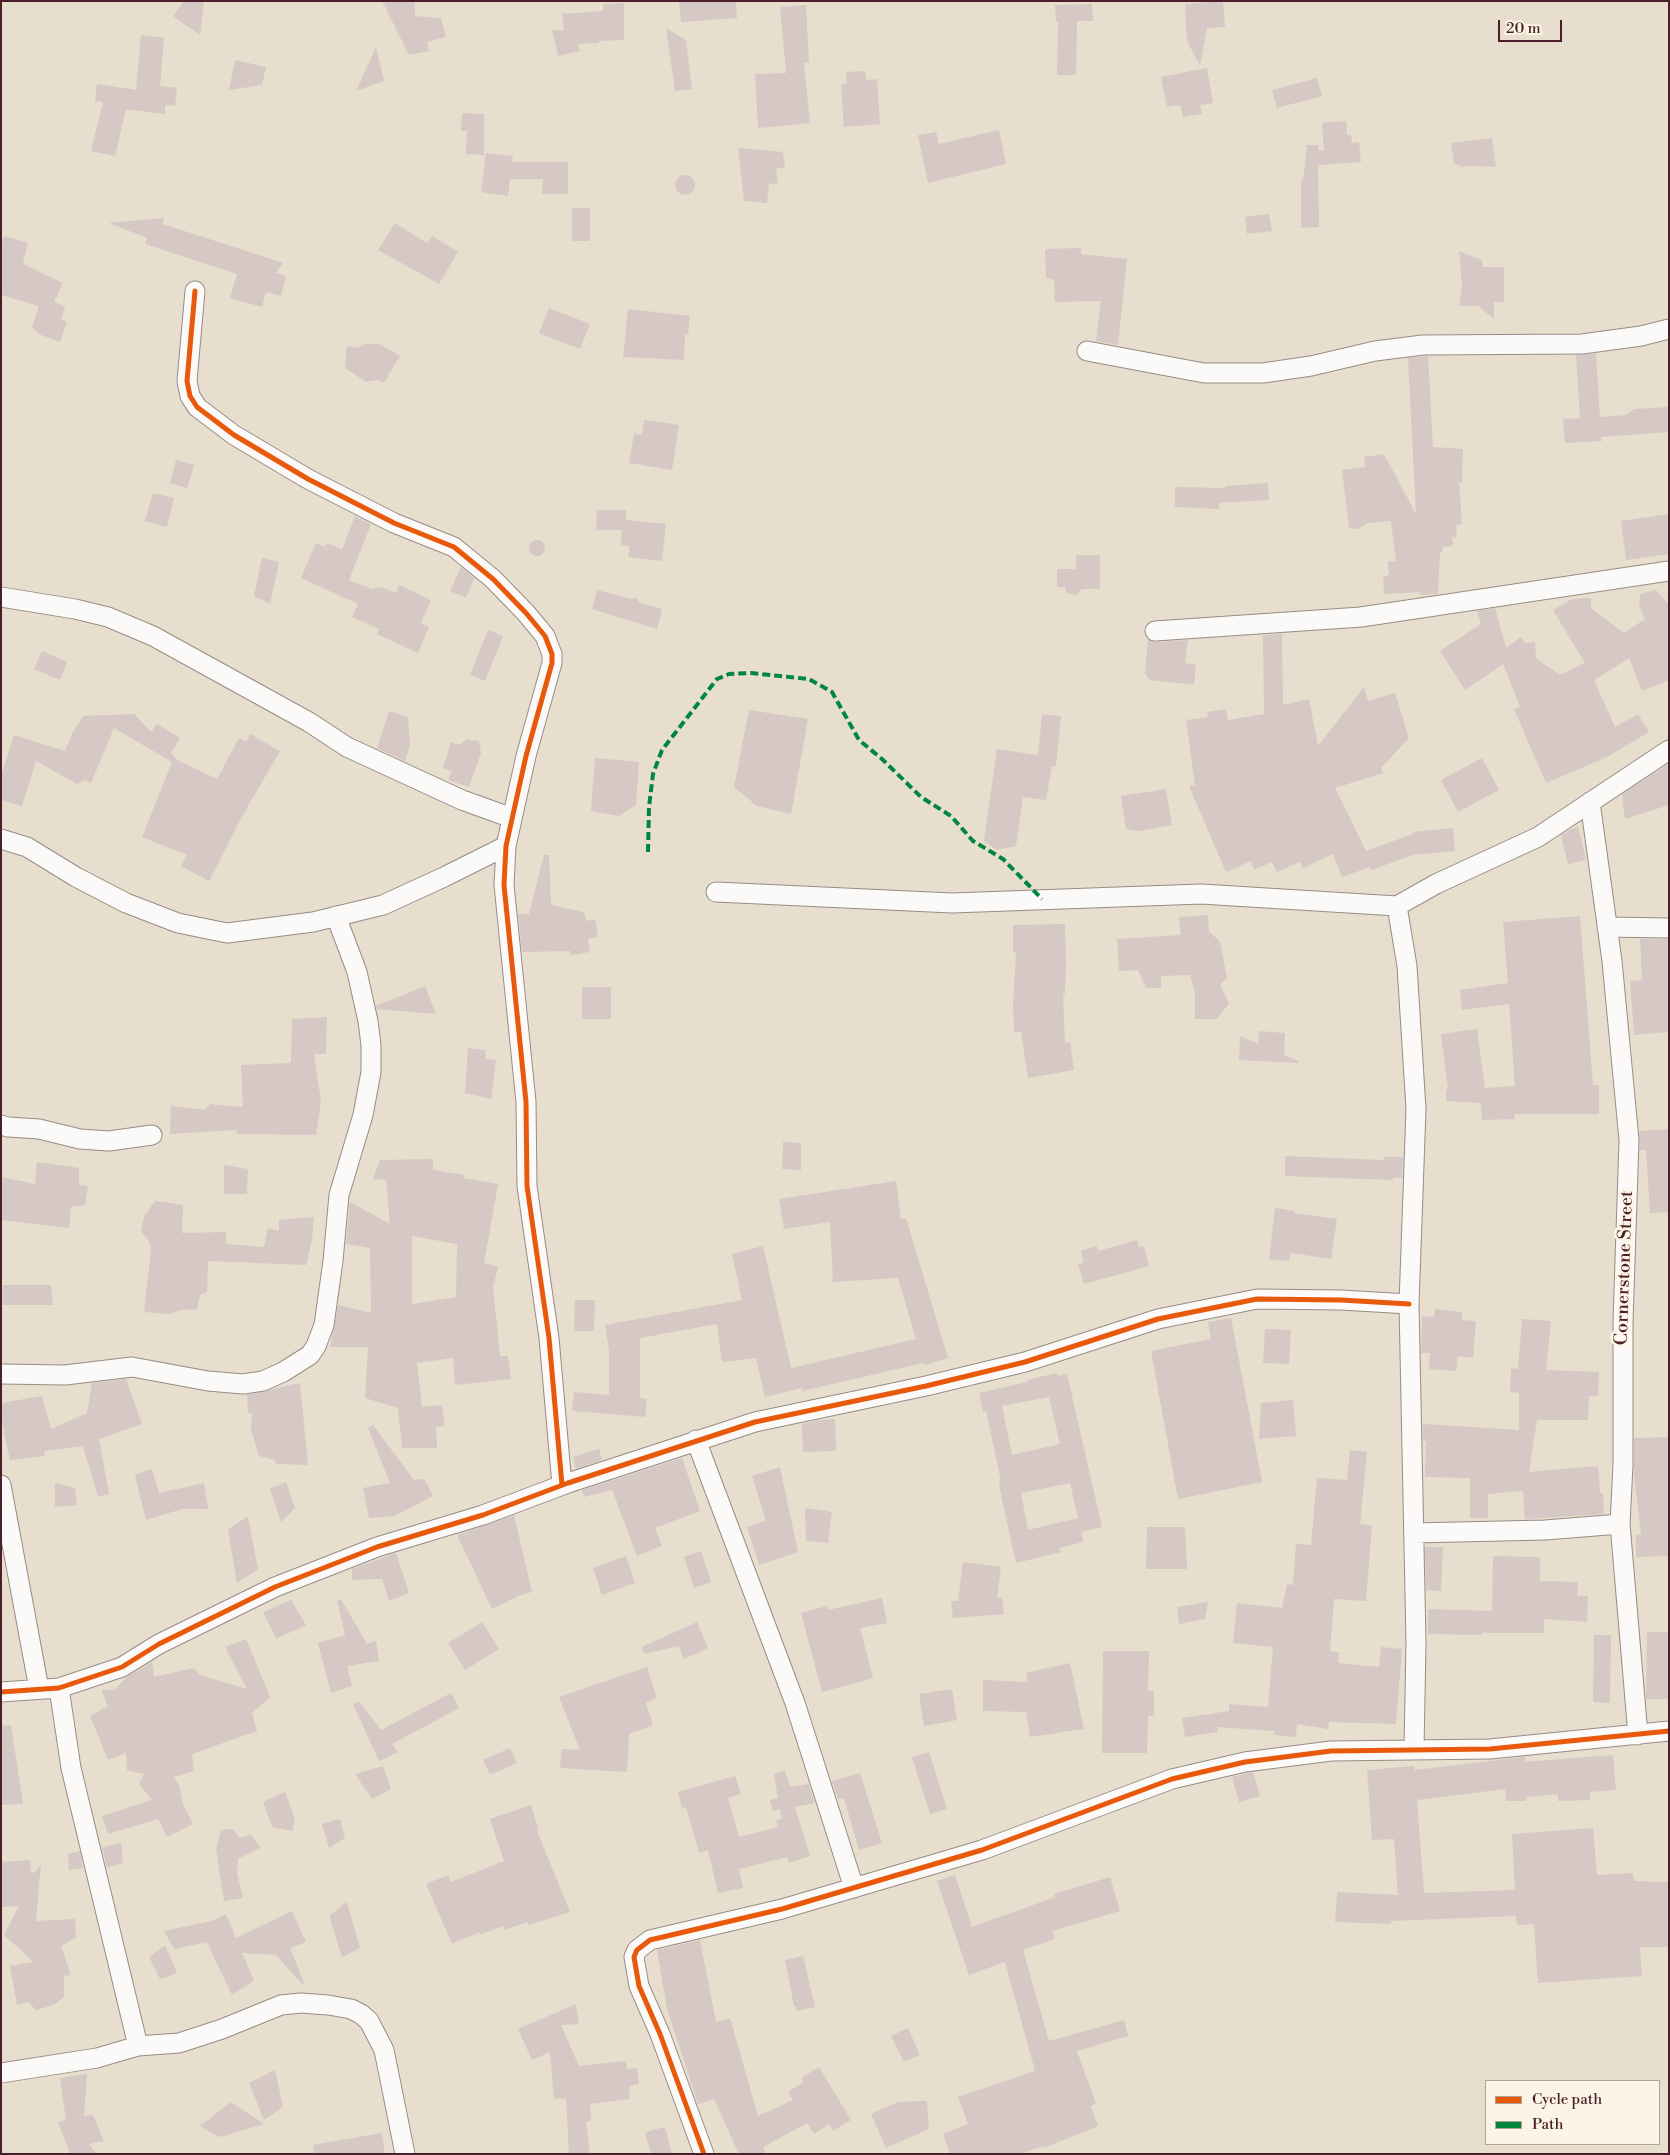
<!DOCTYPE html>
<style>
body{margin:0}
#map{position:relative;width:1670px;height:2155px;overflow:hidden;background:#e7decd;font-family:"Libre Bodoni",serif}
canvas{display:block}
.frame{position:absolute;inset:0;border:2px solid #4a1f2b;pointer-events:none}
.legend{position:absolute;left:1485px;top:2080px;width:175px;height:65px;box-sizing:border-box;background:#fcf5e5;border:1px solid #b59f9b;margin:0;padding:6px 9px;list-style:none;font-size:15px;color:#4a1f2b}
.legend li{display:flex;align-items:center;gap:10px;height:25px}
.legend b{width:25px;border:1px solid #b59f9b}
.scale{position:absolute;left:1498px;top:20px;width:64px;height:22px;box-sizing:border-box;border:2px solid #4a1f2b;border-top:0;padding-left:6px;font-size:15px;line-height:18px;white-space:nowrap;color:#4a1f2b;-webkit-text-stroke:4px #fcf5e5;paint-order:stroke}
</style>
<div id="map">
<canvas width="1670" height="2155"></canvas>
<div class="frame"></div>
<ul class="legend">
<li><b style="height:6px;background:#e8590c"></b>Cycle path</li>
<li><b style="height:6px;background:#00873e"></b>Path</li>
</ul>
<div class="scale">20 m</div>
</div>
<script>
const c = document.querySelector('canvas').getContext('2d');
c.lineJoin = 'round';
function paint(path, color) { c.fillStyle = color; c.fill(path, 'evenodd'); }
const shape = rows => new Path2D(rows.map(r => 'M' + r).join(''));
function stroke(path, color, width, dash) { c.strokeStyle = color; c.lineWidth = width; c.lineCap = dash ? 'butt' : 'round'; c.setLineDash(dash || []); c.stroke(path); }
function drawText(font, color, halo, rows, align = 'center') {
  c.font = font + ' "Libre Bodoni",serif'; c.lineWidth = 5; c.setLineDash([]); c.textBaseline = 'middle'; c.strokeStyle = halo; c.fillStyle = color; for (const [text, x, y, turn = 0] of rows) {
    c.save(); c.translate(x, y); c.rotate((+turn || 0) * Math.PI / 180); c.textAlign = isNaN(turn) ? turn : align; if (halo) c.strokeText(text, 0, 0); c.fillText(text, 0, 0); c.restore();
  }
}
const building = shape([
 [184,1,204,1,200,35,173,16],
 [382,1,415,1,415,16,441,18,446,37,427,42,429,51,409,55],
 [679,1,736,1,737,18,681,22],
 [1223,1,1225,27,1207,28,1200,66,1187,41,1185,4],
 [624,3,624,40,599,41,599,43,578,44,580,51,558,56,552,30,564,30,562,14,603,11,603,4],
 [1092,4,1093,21,1077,21,1076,75,1057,75,1058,22,1056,22,1055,5],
 [806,5,809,63,804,63,810,123,758,128,755,74,786,73,780,7],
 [666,28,686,40,692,89,675,91],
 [141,35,164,38,160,86,177,88,175,106,165,105,165,114,126,109,115,156,91,151,103,102,95,101,97,84,136,90],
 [376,47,384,81,356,91],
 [235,60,266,67,262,85,229,90],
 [1207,68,1213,103,1200,105,1202,114,1183,117,1180,105,1167,107,1161,77],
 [865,71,866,80,877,79,880,124,844,127,841,85,847,83,846,72],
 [1317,78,1322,96,1277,108,1272,90],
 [462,113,484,114,484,155,466,154,467,131,461,131],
 [1346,121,1347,135,1351,135,1352,143,1359,142,1361,162,1318,165,1319,227,1301,228,1301,181,1303,181,1307,145,1318,145,1318,150,1324,151,1322,123],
 [999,130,1006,164,928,183,918,135,936,132,939,144],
 [1492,138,1496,167,1471,166,1463,167,1454,163,1451,143],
 [738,148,783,152,785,167,776,169,778,183,769,184,767,203,744,201],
 [486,153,513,156,512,162,568,162,568,194,542,194,543,179,510,179,508,196,481,192],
 '675 185a10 10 0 1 1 20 0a10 10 0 1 1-20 0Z',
 [572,208,590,208,590,241,572,241],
 [1269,214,1272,231,1247,234,1245,217],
 [164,218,163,224,283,263,276,273,286,276,281,296,266,292,262,307,230,298,237,274,145,244,147,238,109,223],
 [395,223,427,243,432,236,458,252,439,284,378,250],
 [4,236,28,243,23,264,63,283,54,302,65,306,61,320,67,322,60,342,41,335,32,327,39,306,1,295,1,246],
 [1081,248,1081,254,1127,259,1118,345,1096,341,1101,301,1055,302,1054,280,1046,278,1045,249],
 [1459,251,1482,260,1483,267,1504,267,1504,302,1494,302,1494,319,1478,306,1459,306,1462,285],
 [549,308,590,324,580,349,539,333],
 [628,309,690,316,688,335,685,334,684,360,623,357],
 [365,344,379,344,400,356,384,383,377,380,366,382,345,368,347,346,358,348],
 [1596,354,1600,417,1626,415,1634,409,1669,407,1669,432,1601,437,1602,441,1565,443,1563,419,1580,418,1576,355],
 [1428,356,1433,447,1463,449,1462,483,1459,483,1462,524,1456,525,1457,538,1452,536,1453,546,1442,547,1443,552,1440,552,1438,594,1420,595,1421,592,1384,594,1383,578,1389,574,1388,561,1396,561,1391,521,1368,523,1358,529,1349,528,1342,470,1365,467,1364,457,1384,454,1416,514,1408,358],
 [644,420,679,425,672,470,629,463,634,434,642,435],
 [176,460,194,465,187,488,170,483],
 [1268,483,1269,500,1219,503,1219,509,1175,507,1175,487,1225,488,1225,486],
 [153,493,174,498,167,527,145,521],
 [597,510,626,510,626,520,666,524,662,561,628,557,630,546,621,545,622,530,596,530],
 [1669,514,1669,554,1626,560,1621,521],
 [355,516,371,524,349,580,372,589,381,587,396,593,399,585,431,600,421,623,429,627,418,653,377,634,379,629,352,617,358,604,301,578,316,543,325,547,327,543,342,549],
 '529 548a8 8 0 1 1 16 0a8 8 0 1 1-16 0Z',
 [1076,555,1100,555,1100,589,1082,589,1076,595,1067,593,1065,587,1057,587,1057,569,1076,569],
 [262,558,279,562,270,604,254,596],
 [461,567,474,578,466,598,450,591],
 [597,590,631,599,636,598,640,603,662,609,657,629,592,609],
 [1656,590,1669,605,1669,680,1642,691,1629,658,1594,680,1615,727,1638,714,1649,732,1607,757,1546,783,1514,709,1520,707,1503,664,1465,690,1440,651,1481,624,1477,611,1495,608,1506,648,1521,637,1525,643,1535,642,1536,658,1560,675,1585,663,1553,610,1572,599,1591,598,1591,608,1624,633,1645,619,1639,606,1640,594],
 [488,630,503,636,485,681,470,675],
 [1282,634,1283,705,1309,699,1318,746,1364,687,1368,701,1395,693,1409,738,1381,768,1383,773,1335,788,1366,851,1413,834,1413,832,1453,828,1455,851,1413,855,1371,870,1370,867,1342,877,1333,854,1303,868,1300,862,1277,872,1272,862,1254,870,1251,861,1226,872,1189,786,1195,785,1186,720,1208,717,1207,712,1226,709,1228,720,1264,714,1263,635],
 [1148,639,1156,642,1188,640,1185,663,1196,665,1194,685,1151,680,1145,674],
 [42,651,67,662,60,680,34,669],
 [749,710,808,719,791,814,757,806,734,787],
 [389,711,408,717,410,746,405,761,377,748],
 [134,714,151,732,157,724,180,738,171,753,177,760,217,779,239,738,246,742,250,734,280,751,244,813,209,881,181,866,187,855,142,837,172,762,114,728,91,783,85,780,77,784,36,761,22,806,1,800,1,776,14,735,65,751,72,734,83,716],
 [1042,714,1061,716,1056,766,1052,766,1046,800,1023,797,1016,846,997,850,984,841,997,749,1038,755],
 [467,739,479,741,481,753,469,787,448,780,452,771,443,768,451,742,460,745],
 [595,758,639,762,636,805,619,816,591,811],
 [1482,758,1499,790,1458,812,1441,780],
 [1669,764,1669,805,1625,819,1622,794],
 [1166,789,1172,825,1139,831,1126,829,1121,796],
 [1578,827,1586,860,1568,864,1561,835,1570,830],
 [544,855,549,855,551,905,584,912,586,921,595,919,598,937,588,939,590,952,571,955,570,951,522,952,518,914,529,914],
 [1208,915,1209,932,1220,941,1227,978,1220,985,1229,1003,1217,1019,1195,1019,1195,993,1190,975,1161,976,1161,988,1146,988,1138,970,1119,971,1117,939,1181,935,1179,917],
 [1580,916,1593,1085,1599,1085,1599,1114,1514,1114,1515,1119,1482,1120,1481,1103,1446,1101,1446,1089,1448,1089,1441,1034,1477,1029,1485,1088,1515,1086,1509,1004,1462,1010,1460,990,1508,983,1503,922],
 [1065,924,1066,966,1065,994,1063,994,1065,1043,1070,1042,1074,1070,1028,1078,1021,1032,1014,1032,1013,1004,1016,952,1013,953,1013,925],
 [1640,939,1669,939,1669,1032,1634,1035,1630,981,1642,980],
 [425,986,436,1014,377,1009,376,1006],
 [582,987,611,987,611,1019,582,1019],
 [327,1017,326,1054,314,1054,321,1101,316,1135,237,1134,236,1130,170,1134,171,1106,205,1110,210,1104,243,1107,241,1065,291,1063,292,1019],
 [1259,1031,1285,1033,1284,1055,1298,1061,1298,1063,1239,1060,1240,1036,1258,1044],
 [468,1048,486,1050,485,1059,496,1060,491,1099,465,1093],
 [1669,1129,1669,1212,1650,1213,1646,1150,1640,1150,1639,1131],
 [783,1142,801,1143,801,1170,782,1169],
 [1285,1156,1384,1160,1384,1157,1403,1157,1402,1178,1393,1178,1393,1180,1285,1176],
 [433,1159,433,1170,464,1175,463,1178,498,1184,484,1263,498,1267,493,1287,500,1356,508,1356,511,1379,455,1385,453,1358,417,1363,422,1407,442,1405,445,1426,436,1427,437,1448,402,1448,398,1408,365,1398,368,1347,330,1347,338,1305,371,1313,370,1248,346,1244,350,1202,390,1224,386,1180,373,1179,380,1160],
 [412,1236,457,1244,456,1297,412,1304],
 [37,1162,79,1168,79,1185,88,1186,85,1205,71,1207,69,1228,1,1220,1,1177,35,1184],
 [224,1165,248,1169,247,1194,224,1194],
 [896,1181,901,1219,906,1218,948,1358,924,1365,923,1363,802,1391,802,1388,765,1397,756,1358,722,1362,717,1324,640,1338,640,1398,647,1399,645,1417,572,1411,574,1392,609,1395,609,1350,605,1325,742,1300,732,1254,763,1246,791,1368,916,1339,898,1278,833,1282,830,1222,784,1229,779,1199],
 [155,1201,183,1205,182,1233,226,1232,226,1244,264,1247,268,1228,279,1231,279,1220,314,1217,312,1240,306,1265,208,1261,207,1292,200,1295,197,1309,181,1310,170,1314,144,1312,151,1250,149,1241,141,1231,144,1217],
 [1275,1208,1295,1211,1294,1213,1337,1219,1331,1259,1290,1253,1289,1261,1269,1259],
 [1137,1240,1139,1247,1144,1246,1149,1266,1084,1284,1078,1264,1084,1263,1081,1251,1097,1246,1098,1251],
 [3,1285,51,1285,53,1305,2,1305],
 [575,1300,595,1300,594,1331,574,1331],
 [1435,1309,1462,1312,1462,1320,1476,1321,1473,1358,1458,1356,1456,1371,1429,1369,1430,1353,1421,1353,1422,1316,1434,1317],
 [1231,1318,1262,1482,1178,1499,1151,1351,1211,1339,1208,1322],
 [1522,1319,1551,1321,1546,1370,1599,1372,1598,1396,1589,1396,1588,1420,1537,1420,1529,1472,1598,1466,1600,1493,1603,1493,1604,1514,1525,1519,1523,1491,1488,1494,1488,1518,1470,1518,1470,1478,1425,1477,1426,1441,1423,1441,1423,1424,1519,1430,1519,1393,1510,1392,1511,1368,1518,1369],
 [1265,1329,1291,1330,1289,1364,1263,1363],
 [1057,1373,1057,1376,1067,1374,1102,1527,1081,1532,1080,1525,1083,1542,1059,1548,1061,1552,1016,1563,1000,1490,999,1481,1001,1481,986,1411,983,1412,979,1393,1027,1382,1027,1380],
 [1049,1397,1060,1444,1012,1455,1002,1406],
 [1070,1483,1078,1518,1028,1530,1021,1493],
 [126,1379,142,1424,99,1439,109,1494,98,1497,83,1446,44,1451,45,1456,10,1460,1,1417,1,1403,42,1396,51,1429,87,1413,92,1383],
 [300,1383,308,1465,276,1464,275,1460,259,1456,251,1429,252,1413,248,1413,247,1395],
 [1293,1400,1296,1436,1259,1439,1261,1403],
 [835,1419,836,1451,803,1452,802,1424,820,1420],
 [373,1425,414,1480,424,1479,433,1496,394,1516,369,1518,363,1488,390,1483,368,1428],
 [1669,1437,1669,1556,1636,1557,1636,1535,1641,1535,1634,1474,1634,1438],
 [599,1449,602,1460,576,1469,573,1457],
 [1350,1450,1367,1452,1360,1524,1372,1525,1366,1601,1334,1599,1330,1651,1339,1652,1338,1663,1379,1667,1381,1647,1402,1649,1396,1724,1329,1722,1328,1729,1297,1724,1296,1737,1274,1735,1274,1731,1217,1727,1218,1732,1185,1737,1182,1718,1229,1711,1229,1704,1268,1707,1273,1647,1233,1643,1237,1603,1282,1608,1287,1584,1293,1585,1296,1544,1311,1545,1317,1478,1347,1480],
 [682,1458,700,1511,655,1528,662,1546,637,1556,611,1487,612,1490,584,1497,582,1490],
 [780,1467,798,1552,759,1565,747,1527,766,1521,752,1476],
 [152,1469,159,1493,204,1483,208,1509,182,1509,146,1520,135,1475],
 [286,1482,295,1508,281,1522,270,1489],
 [55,1483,75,1488,77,1505,55,1507],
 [805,1508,832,1512,828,1543,806,1541],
 [514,1515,532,1592,521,1595,492,1609,457,1535],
 [248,1516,258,1569,237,1583,228,1530],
 [1147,1527,1185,1527,1187,1569,1146,1569],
 [1425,1547,1443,1547,1441,1591,1426,1590],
 [701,1551,711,1582,694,1588,684,1557],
 [396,1553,409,1593,389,1601,382,1579,352,1580,352,1569],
 [626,1556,635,1583,602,1595,593,1568],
 [1493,1556,1540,1557,1540,1581,1578,1582,1577,1596,1588,1596,1587,1622,1544,1619,1544,1633,1482,1633,1482,1635,1428,1634,1428,1609,1492,1611],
 [963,1562,1001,1567,997,1598,1002,1597,1004,1614,953,1618,951,1601,958,1601],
 [882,1598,887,1623,860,1628,873,1678,822,1692,801,1613,827,1606,828,1610],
 [341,1599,367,1644,376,1641,379,1661,347,1666,352,1686,331,1693,318,1643,345,1635,337,1601],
 [291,1600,306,1625,276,1639,263,1612],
 [1208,1602,1205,1619,1179,1624,1177,1607],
 [482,1622,499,1649,465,1670,448,1643],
 [697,1622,708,1648,684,1659,679,1646,644,1654,642,1647],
 [1647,1632,1669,1632,1669,1699,1646,1699],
 [1594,1635,1611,1635,1610,1703,1593,1702],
 [246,1639,270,1697,252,1713,257,1731,192,1754,194,1771,174,1777,180,1788,183,1804,193,1824,167,1837,158,1819,108,1834,102,1816,152,1800,139,1784,144,1774,127,1770,126,1753,108,1760,90,1716,108,1706,101,1690,114,1690,127,1677,152,1662,154,1677,194,1668,200,1675,247,1689,225,1647],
 [1103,1651,1149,1651,1148,1691,1154,1691,1154,1716,1148,1716,1147,1753,1102,1753],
 [1070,1663,1084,1729,1030,1737,1026,1712,983,1711,983,1680,1028,1682,1026,1673],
 [647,1667,657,1698,646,1703,653,1725,629,1734,627,1772,560,1768,562,1749,580,1750,559,1697],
 [952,1689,957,1720,924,1726,919,1694],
 [451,1693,459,1708,392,1744,398,1752,379,1761,353,1704,359,1701,381,1730],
 [11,1725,23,1804,1,1805,1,1726],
 [510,1748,517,1763,490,1775,483,1760],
 [929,1752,947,1809,930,1814,912,1757],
 [1613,1755,1616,1790,1590,1792,1590,1800,1558,1801,1558,1794,1526,1797,1526,1801,1506,1801,1505,1789,1417,1800,1424,1893,1515,1890,1512,1834,1593,1828,1597,1875,1633,1873,1634,1881,1669,1882,1669,1947,1640,1947,1642,1976,1538,1983,1534,1924,1517,1925,1516,1916,1391,1921,1391,1924,1335,1922,1337,1892,1398,1895,1394,1839,1372,1840,1367,1770,1414,1766,1415,1770,1522,1757,1525,1757,1525,1762],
 [383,1766,391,1789,372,1799,355,1774],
 [785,1771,790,1787,809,1784,815,1803,795,1807,810,1856,789,1863,787,1857,739,1869,743,1888,718,1893,708,1850,699,1853,686,1807,682,1808,678,1792,735,1776,741,1794,728,1798,739,1837,778,1827,776,1820,782,1819,780,1809,773,1811,770,1800,778,1798,774,1774],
 [1253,1772,1260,1796,1239,1802,1232,1777],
 [860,1773,882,1843,859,1850,844,1798,838,1799,832,1781],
 [285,1792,295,1819,292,1831,272,1827,263,1802],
 [531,1805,539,1831,537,1831,570,1912,529,1925,528,1922,504,1930,503,1926,480,1935,479,1932,452,1944,426,1884,448,1875,451,1882,504,1861,490,1819],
 [340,1819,345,1838,329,1848,322,1824],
 [233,1829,240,1838,251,1834,260,1848,238,1859,237,1873,243,1898,224,1901,216,1849,221,1830],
 [121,1843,123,1863,107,1868,102,1847],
 [80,1851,83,1868,69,1870,68,1854],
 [30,1860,31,1872,35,1873,41,1863,36,1921,75,1919,76,1938,61,1946,71,1975,64,1976,64,1997,54,2005,36,2010,28,2002,17,2005,10,1966,34,1962,4,1935,19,1906,1,1907,1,1862],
 [955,1875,972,1927,1055,1897,1054,1894,1110,1877,1120,1911,1052,1931,1055,1939,1023,1950,1049,2041,1124,2020,1128,2036,1077,2051,1096,2104,1091,2106,1098,2126,1044,2148,1043,2146,1021,2154,950,2154,943,2134,968,2124,958,2097,1035,2071,1005,1962,969,1975,937,1881],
 [347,1902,360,1948,342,1957,329,1916],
 [292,1911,306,1942,290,1948,304,1983,302,1984,276,1955,242,1953,254,1981,232,1995,211,1951,208,1951,211,1950,207,1942,174,1949,164,1931,212,1921,226,1914,236,1938],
 [700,1940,716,2022,730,2018,758,2116,793,2100,788,2092,804,2082,801,2078,819,2067,851,2120,833,2131,829,2124,814,2134,807,2123,763,2147,766,2154,739,2154,714,2099,698,2104,667,2009,657,1950],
 [165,1945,177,1973,160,1979,149,1957],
 [803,1956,815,2007,797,2011,796,2006,794,2006,785,1960],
 [576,2004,579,2024,561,2025,579,2066,626,2061,627,2069,637,2068,639,2084,629,2086,630,2099,590,2104,591,2121,586,2122,590,2154,569,2154,566,2098,554,2099,550,2052,532,2060,518,2029],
 [908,2028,920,2055,904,2062,891,2036],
 [275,2070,283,2107,264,2120,249,2083],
 [87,2074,84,2116,93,2115,104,2141,89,2144,96,2154,70,2154,58,2122,66,2120,60,2078],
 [927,2101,929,2129,886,2148,871,2114,898,2102],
 [231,2102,264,2124,220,2137,200,2126],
 [665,2127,672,2154,651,2154,645,2132],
 [382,2133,385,2154,314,2154,313,2145]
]);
const minor = shape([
 [195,291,187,381,190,396,197,407,234,435,308,479,394,523,454,547,493,579,526,613,545,636,552,654,552,663,526,756,506,846,504,885,526,1102,527,1186,549,1338,562,1485],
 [1087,351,1204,373,1263,373,1311,366,1375,351,1423,345,1582,344,1641,336,1669,329],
 [1,597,75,609,108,617,153,636,309,722,347,747,462,800,512,818],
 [1155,631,1361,617,1669,571],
 [1590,802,1612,961,1629,1140,1623,1322,1623,1465,1620,1524,1638,1735],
 [1,839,27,847,76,877,126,903,178,923,227,933,313,922,383,905,444,877,506,846],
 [716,892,952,903,1201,894,1397,906],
 [1607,927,1669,928],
 [1,1125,8,1127,39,1129,80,1139,109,1141,152,1135],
 [1,1374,65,1375,132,1367,208,1381,243,1384,263,1381,283,1372,310,1355,316,1346,324,1325,333,1261,339,1195,363,1115,371,1072,371,1045,368,1021,357,972,336,916],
 [696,1440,795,1703,854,1888],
 [1,1485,39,1689],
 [1414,1533,1545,1530,1620,1524],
 [59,1688,71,1768,138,2046],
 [1,1692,59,1688,122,1667,159,1644,275,1587,377,1547,483,1515,568,1483,755,1422,926,1386,1025,1362,1158,1319,1257,1299,1341,1300,1409,1304],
 [1414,1750,1416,1643,1409,1304,1416,1109,1407,966,1397,906,1436,884,1538,837,1669,750],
 [1,2073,97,2058,138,2046,179,2043,222,2029,281,2005,301,2003,328,2005,351,2009,361,2014,369,2021,384,2050,405,2154],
 [704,2154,660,2034,639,1986,634,1957,637,1950,650,1940,782,1909,982,1850,1172,1779,1245,1762,1331,1751,1490,1749,1669,1731]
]);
const quiet = shape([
 [648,852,649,807,653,774,662,750,717,679,729,674,751,673,809,679,832,692,859,740,882,759,921,797,951,816,973,841,1003,859,1042,899]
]);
const cycleway = shape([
 [195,291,187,381,190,396,197,407,234,435,308,479,394,523,454,547,493,579,526,613,545,636,552,654,552,663,526,756,506,846,504,885,526,1102,527,1186,549,1338,562,1485],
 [1,1692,59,1688,122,1667,159,1644,275,1587,377,1547,483,1515,568,1483,755,1422,926,1386,1025,1362,1158,1319,1257,1299,1341,1300,1409,1304],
 [704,2154,660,2034,639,1986,634,1957,637,1950,650,1940,782,1909,982,1850,1172,1779,1245,1762,1331,1751,1490,1749,1669,1731]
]);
const streetNames = [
 ["Cornerstone Street",1625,1268,-88]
];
paint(building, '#d6c8c5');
stroke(minor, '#978c86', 21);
stroke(minor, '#fbfaf8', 19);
stroke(quiet, '#00873e', 4, [8, 4]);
stroke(cycleway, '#e8590c', 5);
drawText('18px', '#4a1f2b', '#fcf5e5', streetNames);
</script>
